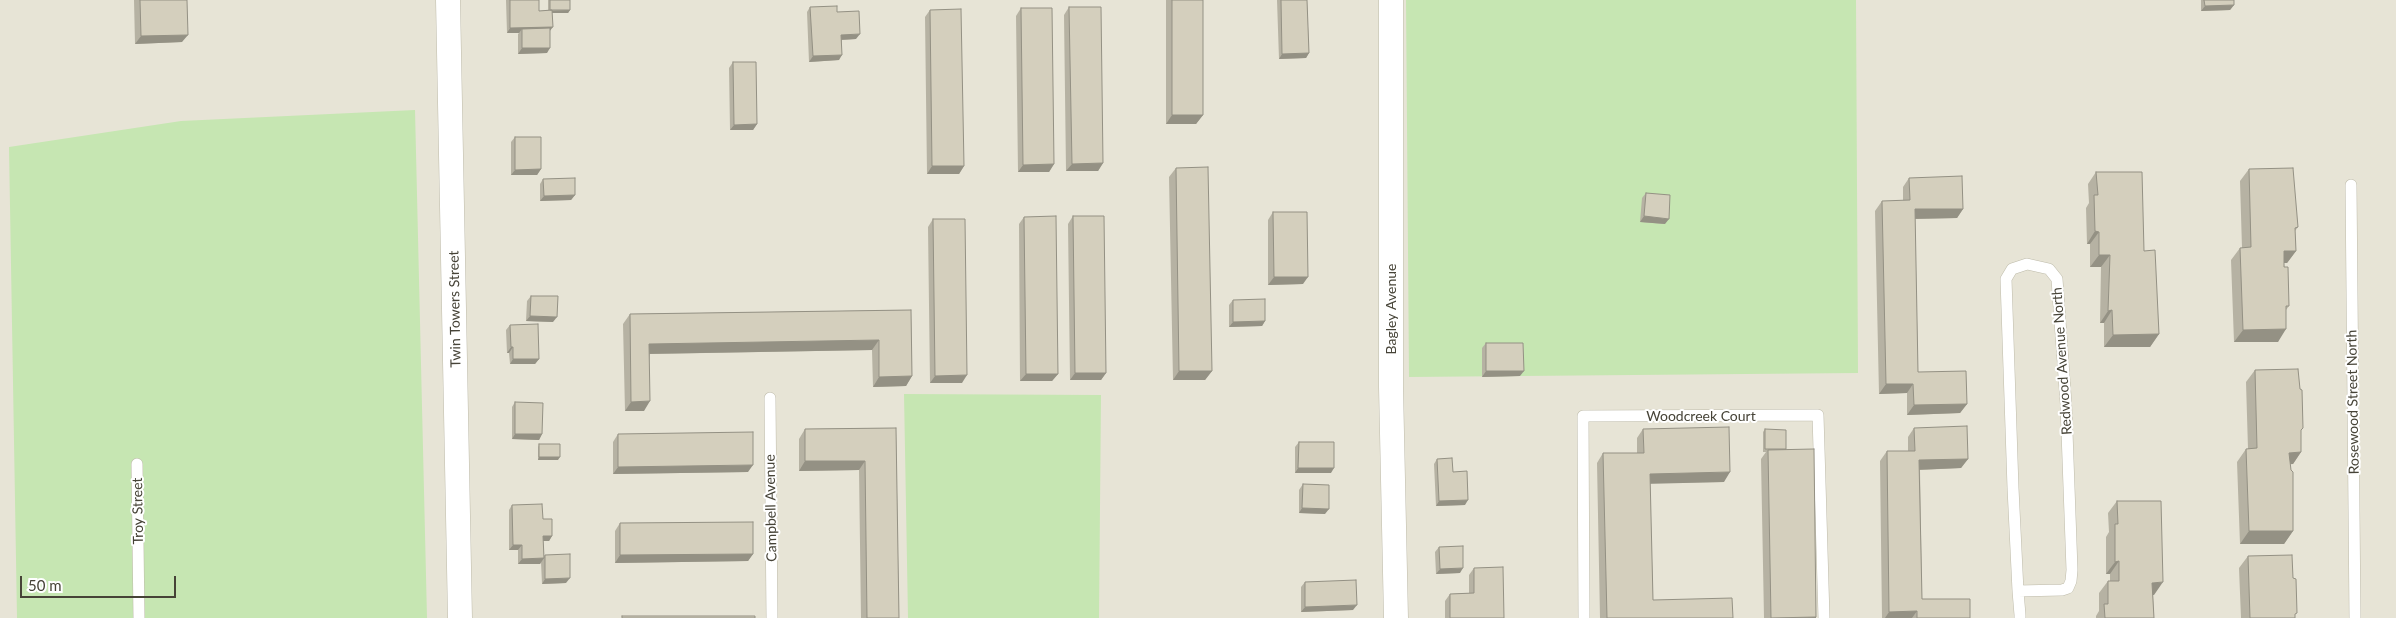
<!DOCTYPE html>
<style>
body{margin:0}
#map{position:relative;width:2396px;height:618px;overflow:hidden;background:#f3f2e8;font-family:Lato,sans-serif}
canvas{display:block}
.scale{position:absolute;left:20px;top:576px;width:156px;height:22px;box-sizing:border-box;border:2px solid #464337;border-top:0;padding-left:6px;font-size:15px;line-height:18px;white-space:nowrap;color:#464337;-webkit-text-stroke:4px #fff;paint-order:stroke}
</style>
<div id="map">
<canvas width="2396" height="618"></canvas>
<div class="scale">50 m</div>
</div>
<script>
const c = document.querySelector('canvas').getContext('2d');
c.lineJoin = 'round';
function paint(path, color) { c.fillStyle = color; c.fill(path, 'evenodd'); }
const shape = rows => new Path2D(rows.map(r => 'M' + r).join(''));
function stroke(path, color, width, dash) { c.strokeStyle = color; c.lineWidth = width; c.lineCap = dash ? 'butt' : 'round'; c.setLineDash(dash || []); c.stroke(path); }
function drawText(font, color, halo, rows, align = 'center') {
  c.font = font + ' Lato,sans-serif'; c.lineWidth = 4; c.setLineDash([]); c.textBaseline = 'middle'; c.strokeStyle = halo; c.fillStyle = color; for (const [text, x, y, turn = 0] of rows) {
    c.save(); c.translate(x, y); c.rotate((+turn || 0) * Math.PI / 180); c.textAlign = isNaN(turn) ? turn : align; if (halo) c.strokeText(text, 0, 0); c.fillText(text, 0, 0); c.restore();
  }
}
const residential = shape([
 [0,0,2396,0,2396,618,0,618]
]);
const green = shape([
 [1406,0,1856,0,1858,373,1409,377],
 [415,110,427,618,17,618,9,147,181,121],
 [904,394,1101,395,1099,618,908,618]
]);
const lane = shape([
 [2351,185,2355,618],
 [770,398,772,618],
 [137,464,139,618],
 [2018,591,2062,590,2068,588,2071,581,2072,570,2066,404,2057,279,2049,269,2027,264,2012,269,2006,279,2013,488,2018,591,2020,615,2020,618],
 [1584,618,1583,416,1818,415,1824,618]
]);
const street = shape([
 [448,0,460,618],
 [1391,0,1391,387,1396,618]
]);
const wall = shape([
 [134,0,187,0,182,42,135,44],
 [506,0,539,0,539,11,548,10,548,0,570,0,570,10,568,13,552,13,547,53,518,54,518,34,519,33,507,33],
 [1166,0,1203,0,1203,115,1196,124,1166,124],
 [1277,0,1307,0,1309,53,1306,58,1279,59],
 [2201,0,2234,0,2234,5,2230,10,2201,11],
 [810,7,837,12,856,39,842,40,839,60,809,62,807,12],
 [1069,7,1103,163,1098,171,1066,171,1064,15],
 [1021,8,1054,164,1049,172,1018,172,1016,16],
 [930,10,964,166,959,174,927,174,925,17],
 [733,62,757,124,753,130,730,130,729,68],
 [515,137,541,169,537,175,511,175,511,142],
 [1176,168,1212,371,1205,380,1173,380,1169,177],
 [2249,169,2298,227,2295,231,2296,251,2287,263,2284,263,2289,306,2286,310,2278,342,2234,342,2231,260,2240,248,2242,248,2240,181],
 [2096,172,2144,251,2159,334,2150,347,2104,347,2104,323,2100,323,2101,267,2090,267,2090,244,2087,244,2086,208,2089,203,2088,184],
 [1909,178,1963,209,1957,218,1915,219,1918,372,1967,404,1960,413,1907,415,1907,393,1879,394,1875,211,1882,201,1903,201,1903,187],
 [543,179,575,195,571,200,540,201,540,184],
 [1646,193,1665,224,1640,222,1642,198],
 [1273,212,1303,284,1268,285,1268,220],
 [1073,216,1106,373,1101,380,1070,380,1068,224],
 [1024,217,1058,374,1052,381,1020,381,1019,224],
 [933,219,962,383,930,383,928,227],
 [531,296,553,322,526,321,527,301],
 [1233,300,1265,321,1262,326,1229,327,1229,305],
 [911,310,912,376,906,386,873,387,872,350,650,354,644,411,625,411,623,324,630,314],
 [510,325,539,359,535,364,510,364,509,353,507,353,506,330],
 [1486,343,1520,376,1482,377,1482,348],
 [2255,370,2301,431,2301,452,2293,464,2290,464,2293,531,2284,544,2240,544,2237,462,2246,449,2248,449,2246,382],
 [515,402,542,434,539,440,512,439,512,407],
 [896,428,899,618,861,618,859,470,799,471,799,439,805,429],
 [1914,428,1968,459,1961,468,1920,470,1922,599,1970,618,1882,618,1880,461,1887,451,1908,451,1908,437],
 [1643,429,1724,482,1650,483,1653,600,1733,618,1600,618,1597,463,1603,453,1637,453,1637,438],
 [1765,429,1786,449,1816,618,1764,618,1761,459,1766,452,1763,452,1763,432],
 [618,434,748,472,613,474,613,442],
 [1299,442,1331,473,1295,473,1295,447],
 [539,444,558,460,538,460,538,447],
 [1437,459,1453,472,1465,505,1436,506,1434,464],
 [1303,484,1325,514,1299,513,1299,490],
 [2117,501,2154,595,2153,595,2154,618,2096,618,2096,616,2099,611,2099,593,2108,581,2110,581,2110,574,2106,574,2106,537,2109,532,2108,513],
 [512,505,543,519,552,536,549,541,543,541,544,556,545,555,566,583,542,584,541,562,540,564,518,564,518,550,509,550,509,510],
 [620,523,753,554,748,561,615,563,615,531],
 [1439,547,1460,573,1436,574,1435,552],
 [2248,556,2295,616,2295,618,2241,618,2239,568],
 [1474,568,1504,618,1445,618,1445,601,1450,594,1469,593,1469,575],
 [1305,582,1353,610,1301,612,1301,587]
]);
const shadedWall = shape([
 [2234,5,2230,10,2201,11,2205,6],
 [570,10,568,13,548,13,550,11],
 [553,27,549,32,522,29,519,33,507,33,510,28],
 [860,34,856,39,838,40,841,35],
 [188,35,182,42,135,44,141,36],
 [522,48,550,48,547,53,518,54],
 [1309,53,1306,58,1279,59,1282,54],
 [842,55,839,60,809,62,813,56],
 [1172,115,1203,115,1196,124,1166,124],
 [757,124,753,130,730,130,734,125],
 [1103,163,1098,171,1066,171,1072,164],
 [1054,164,1049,172,1018,172,1023,165],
 [932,166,964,166,959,174,927,174],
 [541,169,537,175,511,175,515,170],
 [575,195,571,200,540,201,544,196],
 [1915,209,1963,209,1957,218,1908,219],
 [1644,216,1669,219,1665,224,1640,222],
 [2095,231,2099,232,2090,244,2087,244],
 [2284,251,2296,251,2287,263,2275,263],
 [2099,255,2110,255,2101,267,2090,267],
 [1274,277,1308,277,1303,284,1268,285],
 [2112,310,2104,323,2100,323,2108,311],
 [530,316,557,317,553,322,526,321],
 [1265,321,1262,326,1229,327,1233,322],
 [2286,329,2278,342,2234,342,2243,330],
 [2159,334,2150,347,2104,347,2113,335],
 [879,340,872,350,643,354,649,344],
 [511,347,513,347,509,353,507,353],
 [513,359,539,359,535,364,510,364],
 [1179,371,1212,371,1205,380,1173,380],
 [1486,371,1524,371,1520,376,1482,377],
 [1075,373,1106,373,1101,380,1070,380],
 [1026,374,1058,374,1052,381,1020,381],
 [967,375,962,383,930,383,935,376],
 [912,376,906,386,873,387,879,377],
 [1886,384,1913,384,1907,393,1879,394],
 [650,401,644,411,625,411,631,402],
 [1967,404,1960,413,1907,415,1914,405],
 [515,434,542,434,539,440,512,439],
 [2301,452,2293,464,2280,465,2289,453],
 [539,457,560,457,558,460,538,460],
 [1968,459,1961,468,1913,470,1919,460],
 [805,461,865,461,859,470,799,471],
 [753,465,748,472,613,474,618,467],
 [1298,468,1334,468,1331,473,1295,473],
 [1730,472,1724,482,1643,484,1650,474],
 [1468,500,1465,505,1436,506,1439,501],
 [1302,508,1329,509,1325,514,1299,513],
 [2249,531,2293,531,2284,544,2240,544],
 [543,536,552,536,549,541,540,541],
 [513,545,522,545,518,550,509,550],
 [753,554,748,561,615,563,620,555],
 [544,558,540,564,518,564,522,559],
 [2119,561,2110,574,2106,574,2115,562],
 [1463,568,1460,573,1436,574,1440,569],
 [570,578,566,583,542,584,545,579],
 [2163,582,2154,595,2143,596,2152,583],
 [1357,605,1353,610,1301,612,1305,607],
 [1917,611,1912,618,1885,618,1889,612],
 [1816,617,1816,618,1771,618]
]);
const building = shape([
 [140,0,187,0,188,35,141,36,140,0],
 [510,0,539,0,539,11,552,10,553,27,510,28,510,0],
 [550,0,570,0,570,10,550,10,550,0],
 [1172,0,1203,0,1203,115,1172,115,1172,0],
 [1281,0,1307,0,1309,53,1282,54,1281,0],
 [2204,0,2234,0,2234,5,2205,6,2204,0],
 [837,6,837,12,859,11,860,34,841,35,842,55,813,56,810,7,837,6],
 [1069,7,1101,7,1103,163,1072,164,1069,7],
 [1021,8,1052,8,1054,164,1023,165,1021,8],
 [961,9,964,166,932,166,930,10,961,9],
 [550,28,550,48,522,48,522,29,550,28],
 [733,62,756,62,757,124,734,125,733,62],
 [515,137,541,137,541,169,515,170,515,137],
 [1208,167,1212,371,1179,371,1176,168,1208,167],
 [2293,168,2298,227,2295,228,2296,251,2284,251,2284,267,2288,267,2289,306,2286,306,2286,329,2243,330,2240,248,2251,247,2249,169,2293,168],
 [2096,172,2142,172,2144,251,2155,250,2159,334,2113,335,2112,310,2108,311,2110,255,2099,255,2099,232,2095,231,2094,195,2098,195,2096,172],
 [1962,176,1963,209,1915,209,1918,372,1966,371,1967,404,1914,405,1913,384,1886,384,1882,201,1910,200,1909,178,1962,176],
 [575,178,575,195,544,196,543,179,575,178],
 [1646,193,1670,195,1669,219,1644,216,1646,193],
 [1273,212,1307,212,1308,277,1274,277,1273,212],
 [1056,216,1058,374,1026,374,1024,217,1056,216],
 [1073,216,1104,216,1106,373,1075,373,1073,216],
 [933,219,965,219,967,375,935,376,933,219],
 [531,296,558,296,557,317,530,316,531,296],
 [1265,299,1265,321,1233,322,1233,300,1265,299],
 [911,310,912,376,879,377,879,340,649,344,650,401,631,402,630,314,911,310],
 [538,324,539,359,513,359,513,347,511,347,510,325,538,324],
 [1486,343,1523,343,1524,371,1486,371,1486,343],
 [2298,369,2300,389,2302,390,2303,428,2301,430,2301,452,2289,453,2291,470,2293,472,2293,531,2249,531,2246,449,2257,448,2255,370,2298,369],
 [515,402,543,403,542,434,515,434,515,402],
 [1967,426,1968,459,1919,460,1922,599,1970,599,1970,618,1917,618,1917,611,1889,612,1887,451,1915,451,1914,428,1967,426],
 [1729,427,1730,472,1650,474,1653,600,1732,598,1733,618,1607,618,1603,453,1644,453,1643,429,1729,427],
 [896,428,899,618,867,618,865,461,805,461,805,429,896,428],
 [1765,429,1786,430,1786,449,1765,449,1765,429],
 [753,432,753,465,618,467,618,434,753,432],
 [1299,442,1334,442,1334,468,1298,468,1299,442],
 [539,444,560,444,560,457,539,457,539,444],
 [1814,449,1816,617,1771,618,1768,450,1814,449],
 [1452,458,1453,472,1467,471,1468,500,1439,501,1437,459,1452,458],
 [1303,484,1329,485,1329,509,1302,508,1303,484],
 [2117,501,2161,501,2163,582,2152,583,2154,618,2105,618,2104,604,2108,604,2108,581,2119,581,2119,561,2115,562,2115,524,2118,524,2117,501],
 [542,504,543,519,552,519,552,536,543,536,544,558,522,559,522,545,513,545,512,505,542,504],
 [753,522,753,554,620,555,620,523,753,522],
 [1463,546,1463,568,1440,569,1439,547,1463,546],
 [570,554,570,578,545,579,545,555,570,554],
 [2292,555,2293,578,2296,579,2297,613,2295,614,2295,618,2250,618,2248,556,2292,555],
 [1503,567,1504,618,1450,618,1450,594,1474,593,1474,568,1503,567],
 [1356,580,1357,605,1305,607,1305,582,1356,580],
 [622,616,755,616,755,618,622,618,622,616]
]);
const streetNames = [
 ["Twin Towers Street",455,309,-91],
 ["Bagley Avenue",1391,309,-90],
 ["Redwood Avenue North",2062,361,-94],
 ["Rosewood Street North",2353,402,-91],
 ["Woodcreek Court",1701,416],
 ["Campbell Avenue",771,508,-91],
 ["Troy Street",138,511,-91]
];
paint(residential, '#e7e4d6');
paint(green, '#c6e6b2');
stroke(lane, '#bebbaa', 12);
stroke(street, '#bebbaa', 25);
stroke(lane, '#fff', 11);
stroke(street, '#fff', 24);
paint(wall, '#b6b2a3');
paint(shadedWall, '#949184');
paint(building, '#d4cfbd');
stroke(building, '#949184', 1);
drawText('14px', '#464337', '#fff', streetNames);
</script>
